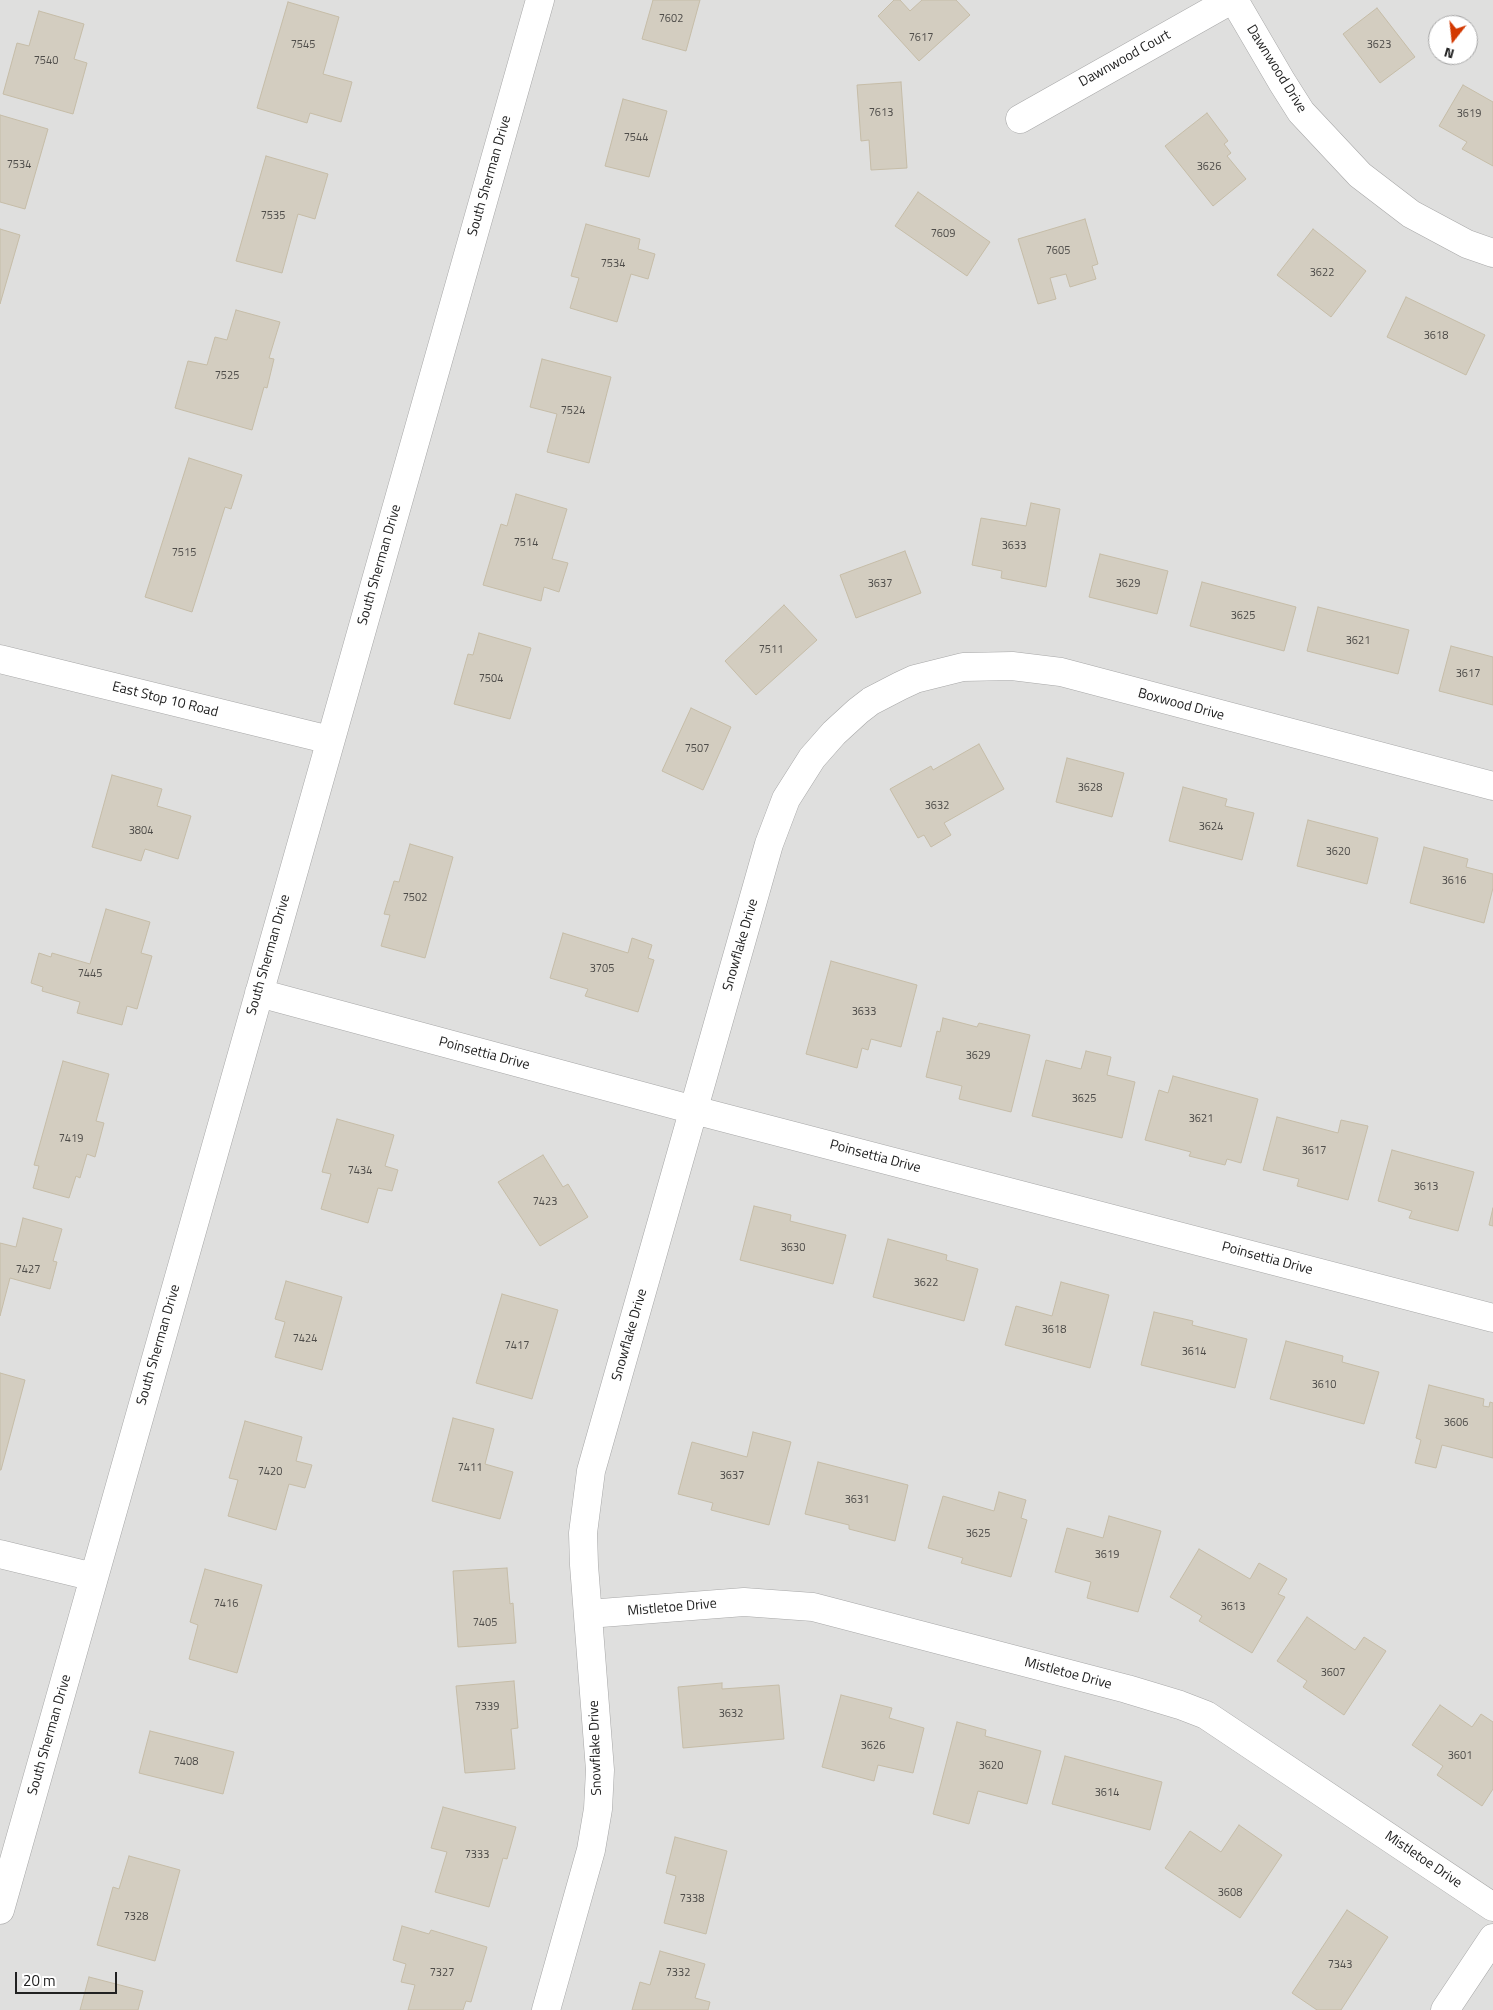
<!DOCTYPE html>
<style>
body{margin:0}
#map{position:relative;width:1493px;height:2010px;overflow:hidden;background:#f2f2e7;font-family:"Titillium Web",sans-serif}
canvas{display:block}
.north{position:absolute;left:1428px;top:15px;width:50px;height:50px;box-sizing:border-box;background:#fff;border:1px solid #a6a6a6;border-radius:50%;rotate:196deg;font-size:14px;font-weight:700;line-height:20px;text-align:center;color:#212121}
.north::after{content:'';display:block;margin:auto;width:18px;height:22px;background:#d33800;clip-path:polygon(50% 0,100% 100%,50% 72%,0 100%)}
.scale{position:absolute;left:15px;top:1972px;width:102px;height:22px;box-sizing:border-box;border:2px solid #212121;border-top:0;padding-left:6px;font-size:15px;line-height:18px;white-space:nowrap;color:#212121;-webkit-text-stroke:4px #fff;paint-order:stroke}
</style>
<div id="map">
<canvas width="1493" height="2010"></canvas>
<div class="north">N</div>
<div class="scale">20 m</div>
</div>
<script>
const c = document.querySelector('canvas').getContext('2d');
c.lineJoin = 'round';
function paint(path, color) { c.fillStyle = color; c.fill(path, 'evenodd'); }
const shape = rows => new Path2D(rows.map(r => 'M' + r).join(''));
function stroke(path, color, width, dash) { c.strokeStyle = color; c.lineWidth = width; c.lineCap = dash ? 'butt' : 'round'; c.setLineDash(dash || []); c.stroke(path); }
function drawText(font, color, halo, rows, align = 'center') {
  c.font = font + ' "Titillium Web",sans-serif'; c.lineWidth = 4; c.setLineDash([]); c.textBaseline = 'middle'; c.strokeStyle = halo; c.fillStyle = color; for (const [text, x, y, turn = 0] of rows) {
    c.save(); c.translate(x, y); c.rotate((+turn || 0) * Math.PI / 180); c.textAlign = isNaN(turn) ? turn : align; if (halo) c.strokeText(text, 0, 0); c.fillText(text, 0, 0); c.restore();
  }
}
const residential = shape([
 [0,0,1493,0,1493,2010,0,2010],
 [1438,25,1468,25,1468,55,1438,55]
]);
const building = shape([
 [653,0,700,0,686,51,642,39,653,0],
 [894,0,900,0,910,11,922,0,956,0,970,15,919,61,878,16,894,0],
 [288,2,339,17,323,74,352,82,341,122,310,113,307,123,257,108,288,2],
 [1377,8,1415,57,1380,83,1343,34,1377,8],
 [39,11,84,24,74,59,87,63,73,114,3,94,17,43,29,46,39,11],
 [901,82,907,168,871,170,869,140,861,141,857,85,901,82],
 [1463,85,1493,102,1493,166,1462,149,1467,142,1439,126,1463,85],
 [623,99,667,111,649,177,605,166,623,99],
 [1207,113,1228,141,1224,144,1231,153,1227,156,1246,179,1213,206,1165,146,1207,113],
 [0,115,48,129,25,209,0,202,0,115],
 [266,156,328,174,315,219,298,214,282,273,236,261,266,156],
 [918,192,990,242,967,276,895,226,918,192],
 [1085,219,1098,264,1092,266,1096,279,1070,287,1066,274,1050,278,1056,299,1038,304,1018,239,1085,219],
 [586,224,640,239,638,249,655,254,648,279,631,274,617,322,570,308,579,278,571,276,586,224],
 [0,229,20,235,0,304,0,229],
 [1313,229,1366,271,1331,317,1277,275,1313,229],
 [1406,297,1485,335,1466,375,1387,337,1406,297],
 [236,310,280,322,269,358,274,359,267,388,264,387,252,430,175,408,188,361,207,365,215,337,227,340,236,310],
 [542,359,611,377,589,463,547,452,557,414,530,407,542,359],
 [189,458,242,475,231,509,225,507,192,612,145,597,189,458],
 [516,494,567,509,552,559,568,563,559,592,544,587,541,601,483,585,501,524,507,526,516,494],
 [1031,503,1060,509,1046,587,1001,578,1002,571,972,565,981,518,1026,526,1031,503],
 [905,551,921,593,856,618,840,575,905,551],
 [1100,554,1168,571,1157,614,1089,597,1100,554],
 [1202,582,1296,607,1284,651,1190,626,1202,582],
 [784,605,817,640,756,695,725,661,784,605],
 [1318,607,1409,630,1398,674,1307,651,1318,607],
 [479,633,531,648,510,719,454,704,468,654,473,655,479,633],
 [1451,646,1493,657,1493,705,1439,691,1451,646],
 [691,708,731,727,703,790,662,771,691,708],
 [979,744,1004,789,944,823,951,835,931,847,924,835,918,838,890,789,931,766,933,770,979,744],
 [1067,758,1124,773,1112,817,1056,802,1067,758],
 [112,775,162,789,157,806,191,816,178,859,145,849,141,861,92,847,112,775],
 [1183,787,1227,799,1225,806,1254,813,1242,860,1169,841,1183,787],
 [1308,820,1378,838,1367,884,1297,866,1308,820],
 [410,844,453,857,425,958,381,946,390,915,384,914,394,881,399,882,410,844],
 [1424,847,1468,859,1466,867,1493,874,1493,888,1484,923,1410,903,1424,847],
 [106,909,150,922,141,953,152,956,137,1009,127,1006,122,1025,77,1013,80,1002,42,991,43,987,31,983,39,953,51,957,52,953,90,964,106,909],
 [563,933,628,953,632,938,652,945,648,958,654,960,638,1012,585,996,588,989,550,978,563,933],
 [831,961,917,985,901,1047,871,1039,868,1050,862,1048,857,1068,806,1054,831,961],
 [943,1018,977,1027,979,1023,1030,1035,1011,1112,959,1099,962,1086,926,1077,937,1031,940,1032,943,1018],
 [1086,1051,1111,1057,1107,1075,1135,1082,1122,1138,1032,1116,1046,1060,1081,1069,1086,1051],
 [63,1061,109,1074,96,1121,104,1123,95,1157,87,1154,80,1178,76,1176,69,1198,33,1188,39,1166,34,1165,63,1061],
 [1173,1076,1258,1099,1241,1163,1227,1159,1225,1165,1189,1156,1191,1152,1145,1140,1159,1090,1168,1093,1173,1076],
 [1277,1117,1338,1133,1341,1120,1368,1126,1348,1200,1297,1186,1299,1179,1263,1170,1277,1117],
 [337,1119,394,1135,385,1166,398,1170,392,1191,378,1188,368,1223,321,1209,331,1174,322,1172,337,1119],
 [1392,1150,1474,1172,1458,1231,1409,1218,1412,1211,1378,1201,1392,1150],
 [543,1155,563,1187,568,1184,588,1217,540,1246,498,1182,543,1155],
 [754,1206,791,1215,790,1221,846,1235,833,1284,740,1260,754,1206],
 [1493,1208,1493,1226,1489,1225,1493,1208],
 [23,1218,62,1229,53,1261,57,1262,50,1289,10,1278,0,1316,0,1243,16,1247,23,1218],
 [888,1239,947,1255,946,1260,978,1269,964,1321,873,1297,888,1239],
 [286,1281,342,1297,322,1370,275,1357,285,1322,275,1319,286,1281],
 [1061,1282,1109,1295,1090,1368,1005,1345,1016,1306,1052,1316,1061,1282],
 [502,1294,558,1310,532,1399,476,1383,502,1294],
 [1154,1312,1193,1321,1192,1325,1247,1339,1235,1388,1141,1365,1154,1312],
 [1286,1341,1343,1356,1342,1362,1379,1372,1364,1424,1270,1399,1286,1341],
 [0,1373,25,1380,1,1470,0,1470,0,1373],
 [1429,1385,1484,1399,1483,1406,1489,1407,1490,1402,1493,1403,1493,1458,1442,1445,1436,1468,1415,1463,1421,1440,1416,1438,1429,1385],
 [453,1418,494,1429,485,1464,513,1472,500,1519,432,1501,453,1418],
 [245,1421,302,1437,296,1461,312,1465,305,1488,289,1484,276,1530,228,1516,238,1480,229,1478,245,1421],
 [753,1432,791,1442,769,1525,711,1510,713,1503,678,1494,692,1442,747,1457,753,1432],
 [818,1462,908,1485,895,1541,849,1529,849,1525,805,1514,818,1462],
 [999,1492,1026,1500,1021,1518,1027,1520,1011,1577,961,1563,963,1558,928,1548,943,1496,994,1511,999,1492],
 [1109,1516,1161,1531,1138,1612,1087,1598,1091,1582,1055,1572,1067,1528,1103,1538,1109,1516],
 [1199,1549,1250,1579,1259,1563,1287,1579,1278,1594,1285,1597,1252,1653,1199,1621,1202,1616,1170,1597,1199,1549],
 [507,1568,510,1604,513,1603,516,1643,458,1647,453,1571,507,1568],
 [205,1569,262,1585,237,1673,189,1659,198,1625,190,1622,205,1569],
 [1307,1617,1355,1650,1364,1637,1386,1651,1344,1715,1303,1687,1307,1681,1277,1661,1307,1617],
 [514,1681,518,1728,511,1729,515,1769,465,1773,456,1686,514,1681],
 [722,1683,722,1689,779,1685,784,1739,683,1748,678,1687,722,1683],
 [841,1695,892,1708,889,1718,924,1728,913,1773,878,1765,874,1781,822,1767,841,1695],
 [1440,1705,1472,1727,1481,1714,1493,1722,1493,1789,1482,1806,1437,1775,1443,1766,1412,1745,1440,1705],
 [957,1722,986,1730,985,1736,1041,1751,1027,1804,978,1791,969,1824,933,1814,957,1722],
 [150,1731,234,1752,223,1794,139,1773,150,1731],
 [1065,1756,1162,1782,1150,1830,1052,1804,1065,1756],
 [443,1807,516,1827,507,1859,503,1858,489,1907,435,1892,447,1852,431,1848,443,1807],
 [1239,1825,1282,1855,1240,1918,1165,1868,1190,1831,1221,1852,1239,1825],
 [675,1837,727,1851,706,1934,664,1923,676,1876,666,1873,675,1837],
 [129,1856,180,1870,155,1961,97,1945,113,1887,119,1889,129,1856],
 [1347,1910,1388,1937,1341,2010,1317,2010,1292,1993,1347,1910],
 [402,1926,429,1934,431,1930,487,1947,471,2002,466,2001,463,2010,408,2010,415,1985,401,1982,406,1964,393,1960,402,1926],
 [660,1951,705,1964,695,1998,710,2002,708,2010,632,2010,640,1982,650,1985,660,1951],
 [89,1977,143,1991,138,2010,80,2010,89,1977]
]);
const minor = shape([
 [1234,0,1282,82,1301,112,1360,175,1411,214,1467,244,1493,253],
 [1020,119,1231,0],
 [0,659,330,740],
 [259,993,694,1110,1493,1318],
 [0,1554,94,1577],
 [588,1614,744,1602,813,1607,1127,1689,1180,1705,1206,1715,1493,1907],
 [0,1910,540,0],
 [546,2010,591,1850,598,1809,600,1770,584,1565,583,1533,591,1471,769,844,786,799,812,758,834,733,858,711,871,701,900,686,915,679,963,667,1012,666,1061,672,1493,786],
 [1445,2010,1493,1938]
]);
const numberNames = [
 ["7602",671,19],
 ["7617",921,38],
 ["7545",303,45],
 ["3623",1379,45],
 ["7540",46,61],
 ["7613",881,113],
 ["3619",1469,114],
 ["7544",636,138],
 ["7534",19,165],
 ["3626",1209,167],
 ["7535",273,216],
 ["7609",943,234],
 ["7605",1058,251],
 ["7534",613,264],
 ["3622",1322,273],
 ["3618",1436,336],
 ["7525",227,376],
 ["7524",573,411],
 ["7514",526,543],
 ["3633",1014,546],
 ["7515",184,553],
 ["3637",880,584],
 ["3629",1128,584],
 ["3625",1243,616],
 ["3621",1358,641],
 ["7511",771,650],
 ["3617",1468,674],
 ["7504",491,679],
 ["7507",697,749],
 ["3628",1090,788],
 ["3632",937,806],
 ["3624",1211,827],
 ["3804",141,831],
 ["3620",1338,852],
 ["3616",1454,881],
 ["7502",415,898],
 ["3705",602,969],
 ["7445",90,974],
 ["3633",864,1012],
 ["3629",978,1056],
 ["3625",1084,1099],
 ["3621",1201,1119],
 ["7419",71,1139],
 ["3617",1314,1151],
 ["7434",360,1171],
 ["3613",1426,1187],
 ["7423",545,1202],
 ["3630",793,1248],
 ["7427",28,1270],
 ["3622",926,1283],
 ["3618",1054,1330],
 ["7424",305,1339],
 ["7417",517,1346],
 ["3614",1194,1352],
 ["3610",1324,1385],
 ["3606",1456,1423],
 ["7411",470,1468],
 ["7420",270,1472],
 ["3637",732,1476],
 ["3631",857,1500],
 ["3625",978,1534],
 ["3619",1107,1555],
 ["7416",226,1604],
 ["3613",1233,1607],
 ["7405",485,1623],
 ["3607",1333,1673],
 ["7339",487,1707],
 ["3632",731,1714],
 ["3626",873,1746],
 ["3601",1460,1756],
 ["7408",186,1762],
 ["3620",991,1766],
 ["3614",1107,1793],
 ["7333",477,1855],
 ["3608",1230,1893],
 ["7338",692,1899],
 ["7328",136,1917],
 ["7343",1340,1965],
 ["7327",442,1973],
 ["7332",678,1973]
];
const streetNames = [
 ["Dawnwood Court",1125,59,-29],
 ["Dawnwood Drive",1276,69,58],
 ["South Sherman Drive",490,176,-74],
 ["South Sherman Drive",380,565,-74],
 ["East Stop 10 Road",165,700,14],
 ["Boxwood Drive",1181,705,15],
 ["Snowflake Drive",741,945,-74],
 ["South Sherman Drive",269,955,-74],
 ["Poinsettia Drive",484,1054,15],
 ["Poinsettia Drive",875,1157,15],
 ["Poinsettia Drive",1267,1259,15],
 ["Snowflake Drive",630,1335,-74],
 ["South Sherman Drive",159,1345,-74],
 ["Mistletoe Drive",672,1608,-5],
 ["Mistletoe Drive",1068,1674,15],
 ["South Sherman Drive",50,1735,-74],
 ["Snowflake Drive",596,1748,-92],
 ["Mistletoe Drive",1423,1860,34]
];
paint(residential, '#dfdfde');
paint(building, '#d3cdc0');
stroke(building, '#c6bda8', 1);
stroke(minor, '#a8a8a8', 29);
stroke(minor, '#fff', 28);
drawText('11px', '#4e4c49', null, numberNames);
drawText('14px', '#212121', '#fff', streetNames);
</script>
